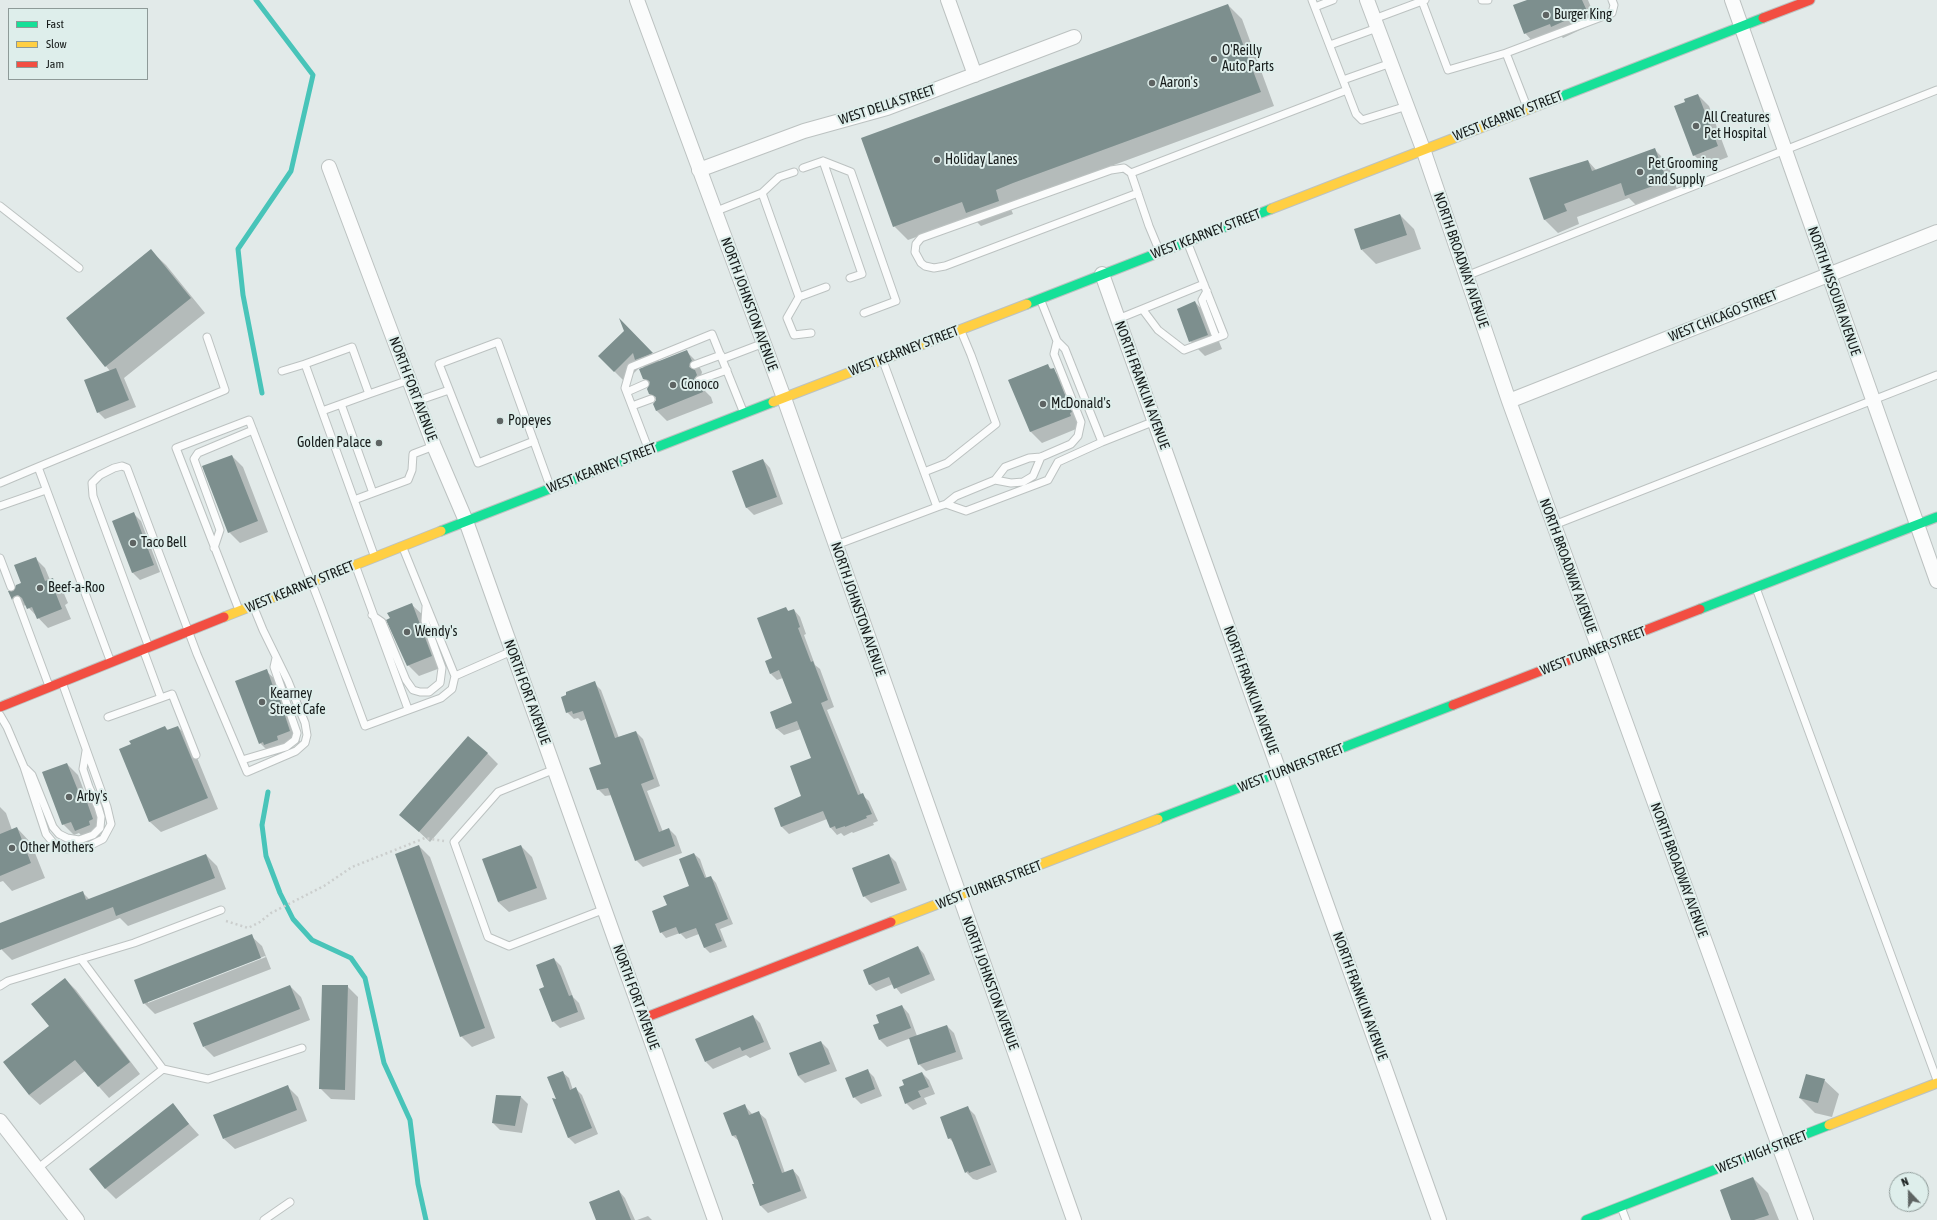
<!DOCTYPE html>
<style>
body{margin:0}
#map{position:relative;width:1937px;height:1220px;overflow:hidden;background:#e2eae9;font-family:"Asap Condensed",sans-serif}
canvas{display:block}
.legend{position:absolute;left:8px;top:8px;width:140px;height:72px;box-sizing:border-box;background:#deeeeb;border:1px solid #8e9a98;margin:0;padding:5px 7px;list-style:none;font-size:12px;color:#171c1b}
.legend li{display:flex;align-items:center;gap:8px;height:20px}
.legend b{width:20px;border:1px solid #8e9a98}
.north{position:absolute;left:1889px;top:1172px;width:40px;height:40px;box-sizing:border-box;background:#deeeeb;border:1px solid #8e9a98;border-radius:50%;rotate:338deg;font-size:11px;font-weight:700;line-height:16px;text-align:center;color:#171c1b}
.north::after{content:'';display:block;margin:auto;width:14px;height:18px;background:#5e6463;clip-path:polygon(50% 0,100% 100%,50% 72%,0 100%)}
</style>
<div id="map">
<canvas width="1937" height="1220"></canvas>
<ul class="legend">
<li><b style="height:5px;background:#16e098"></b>Fast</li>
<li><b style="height:5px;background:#ffcf43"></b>Slow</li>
<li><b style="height:5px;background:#f24e42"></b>Jam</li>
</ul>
<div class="north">N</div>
</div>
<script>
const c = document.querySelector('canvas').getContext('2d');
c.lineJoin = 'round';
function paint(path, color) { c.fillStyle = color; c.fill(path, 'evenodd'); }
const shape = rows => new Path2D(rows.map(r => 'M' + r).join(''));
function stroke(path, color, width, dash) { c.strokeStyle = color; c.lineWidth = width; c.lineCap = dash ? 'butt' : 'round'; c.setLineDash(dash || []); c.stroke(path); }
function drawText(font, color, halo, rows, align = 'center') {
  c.font = font + ' "Asap Condensed",sans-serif'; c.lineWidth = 4; c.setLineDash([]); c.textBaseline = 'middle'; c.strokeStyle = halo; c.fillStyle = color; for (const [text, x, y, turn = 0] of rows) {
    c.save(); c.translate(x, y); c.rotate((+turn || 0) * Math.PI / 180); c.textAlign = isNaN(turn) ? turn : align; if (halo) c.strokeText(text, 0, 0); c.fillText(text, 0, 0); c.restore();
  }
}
const shadow = shape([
 [1530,0,1588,0,1597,22,1563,38,1560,35,1535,44,1525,33],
 [1228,5,1242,19,1274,106,1027,197,1009,204,1013,214,981,226,972,217,908,240,894,226],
 [1698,95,1709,106,1728,157,1705,166,1694,155,1687,103],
 [1654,149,1667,162,1679,194,1639,208,1629,198,1577,217,1579,224,1558,233,1545,220,1530,179,1588,161,1597,171],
 [1400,215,1414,229,1421,249,1376,264,1362,250],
 [151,251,166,265,205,313,124,378,136,407,105,419,98,412,110,371,67,319],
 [1195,302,1209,317,1222,349,1205,356,1190,341],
 [621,322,660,362,686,351,697,362,702,372,701,376,706,382,708,387,705,391,711,397,713,403,667,421,656,410,657,401,650,394,650,385,644,379,645,368,642,365,625,382,599,356,625,331],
 [1047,365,1064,380,1081,427,1042,443,1031,432,1009,380],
 [232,456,243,467,268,532,240,543,229,532],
 [763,460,770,468,783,504,754,515,747,508,734,472],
 [134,514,141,521,160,572,140,580,133,573],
 [35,558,45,568,50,580,52,579,62,589,68,603,65,605,71,619,48,628,26,605,23,606,22,609,13,600,10,592,14,593,22,584],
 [412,605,423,615,443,667,419,676,408,665],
 [786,609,790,612,794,610,800,617,806,634,804,635,815,665,820,669,834,707,827,710,861,794,869,801,878,821,873,823,874,825,853,833,852,832,844,836,841,833,837,835,831,828,827,819,789,834,782,827,775,808,803,797,813,758,801,729,784,735,777,729,771,712,793,703,783,678,777,680,771,674],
 [266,671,277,681,289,706,300,742,287,747,288,750,276,755,274,753,271,754,260,743],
 [594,683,601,690,619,738,636,732,643,739,660,786,647,791,663,832,669,829,676,836,682,853,643,867,636,860,612,795,605,796,598,789,602,764,586,719,581,721,578,718,574,719,567,712],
 [165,727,169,731,178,727,189,738,218,809,161,832,150,822,121,750],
 [487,753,498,764,430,842,401,815],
 [67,764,78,775,86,796,93,803,103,830,99,832,101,836,86,841,79,833,74,835,63,824],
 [0,807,6,813,12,830,17,828,31,843,45,878,12,891,3,881,0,882],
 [419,846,430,857,495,1038,472,1047,461,1036],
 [521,846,532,857,547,899,509,912,498,902],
 [694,854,700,859,707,879,711,877,716,883,733,924,720,929,727,947,710,953,705,948,699,934,686,939,680,933,666,938,661,932,668,905,691,887],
 [206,855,217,866,226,889,128,926,120,918,12,960,2,950,0,924,82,892,90,900],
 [889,855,896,862,907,890,871,903,864,896],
 [251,936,262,946,271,969,155,1014,144,1003],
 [265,956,266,957,148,1003,148,1001],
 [918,947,924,954,935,980,901,994,893,984,876,991,870,985,864,971],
 [554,959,561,966,573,997,579,1003,585,1019,560,1028,553,1021,546,988],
 [65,979,76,990,140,1074,109,1098,85,1071,40,1105,29,1095],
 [290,986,301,997,310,1020,214,1057,204,1047],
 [347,986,358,997,355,1100,331,1099,320,1088],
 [902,1006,909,1014,917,1036,947,1026,954,1033,963,1059,926,1071,919,1064,911,1038,887,1047,880,1040,874,1026,880,1023],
 [753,1016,760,1023,771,1049,750,1058,746,1055,713,1069,706,1062],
 [821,1042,828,1049,837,1071,805,1083,798,1076],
 [867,1070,874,1077,882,1096,861,1104,854,1097],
 [562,1072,569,1078,573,1090,576,1089,582,1095,598,1134,575,1144,568,1137,557,1100],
 [922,1073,929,1080,935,1094,924,1098,927,1104,913,1110,906,1103],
 [1824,1080,1839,1094,1832,1117,1815,1113,1800,1098],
 [287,1086,298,1097,307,1121,235,1149,224,1139],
 [521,1097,528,1104,522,1133,500,1130,493,1123],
 [172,1105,199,1135,116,1199,105,1188],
 [745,1106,753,1115,759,1113,766,1119,785,1173,793,1170,799,1177,807,1198,768,1213,761,1206,753,1185,756,1184,739,1141,733,1136],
 [968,1108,975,1115,997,1172,977,1180,973,1179,966,1172,954,1143,949,1138],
 [1753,1178,1768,1193,1779,1220,1733,1220],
 [619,1191,625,1198,635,1220,608,1220],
 [648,1216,652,1220,637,1220]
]);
const stream = shape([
 [256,0,313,75,291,171,238,249,243,295,262,393],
 [268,792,262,825,266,856,280,893,293,919,312,940,351,958,365,978,384,1063,410,1120,418,1184,426,1220]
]);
const building = shape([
 [1527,0,1582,0,1587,11,1551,27,1550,24,1524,34,1513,5],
 [1228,4,1261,92,1013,183,996,190,999,201,966,213,962,202,893,227,861,138],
 [1698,94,1718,146,1693,156,1674,106,1685,102,1684,99],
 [1655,148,1667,181,1625,196,1621,183,1564,204,1567,211,1544,220,1529,178,1588,160,1592,171],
 [1400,214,1407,235,1361,250,1354,229],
 [151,249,191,298,105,367,66,318],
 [1195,301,1208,335,1189,342,1177,309],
 [619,318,653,353,635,360,633,353,614,372,598,356,624,331],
 [687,350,692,361,689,367,695,370,697,375,694,379,694,382,701,385,703,392,656,411,653,404,656,400,656,397,649,394,647,389,650,382,648,380,643,379,639,369],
 [1048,364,1050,369,1054,368,1072,412,1070,413,1071,416,1030,432,1008,380],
 [116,368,129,400,97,413,84,380],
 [232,455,258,521,228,533,202,466],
 [763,459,777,497,746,508,732,471],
 [134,512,154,565,132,573,112,521],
 [36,557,45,581,53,578,58,593,56,594,62,609,37,619,32,607,27,609,22,598,18,595,13,597,12,600,8,591,13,591,16,585,21,583,14,565],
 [412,603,432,656,407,666,386,620,390,618,387,613],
 [786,607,788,611,794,609,800,627,798,628,811,662,813,661,828,700,821,703,858,795,863,793,872,814,866,816,867,818,845,827,845,826,836,829,835,826,830,828,823,811,781,827,774,808,801,796,790,766,811,758,797,721,776,729,770,712,792,703,779,670,770,674,765,661,772,658,757,618],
 [267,669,276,695,278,694,290,731,277,736,278,740,264,745,263,742,259,744,235,681],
 [595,681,615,738,636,731,654,779,641,784,659,832,669,828,675,846,635,861,608,788,597,790,589,768,601,764,583,711,573,714,572,711,566,713,561,697,566,695,566,692],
 [165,726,167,730,178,726,208,798,149,822,119,749,131,744,129,741],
 [468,736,488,753,419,832,399,815],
 [67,763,79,793,83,791,93,819,89,821,90,825,75,831,71,822,62,825,42,772],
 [17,827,31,863,0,876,0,834],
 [419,845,485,1028,460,1037,395,854],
 [521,845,537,888,498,902,482,859],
 [694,853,705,878,711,876,728,919,715,924,722,941,704,948,696,928,679,934,676,927,660,933,652,911,667,905,663,896,689,886,679,859],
 [206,854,215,878,116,916,113,907,0,950,0,923,83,891,86,900],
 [889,854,900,883,863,897,852,868],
 [252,934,261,958,143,1004,134,980],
 [918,946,930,974,894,989,889,977,869,985,863,970],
 [554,958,569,996,572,995,578,1012,552,1022,539,989,544,987,536,965],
 [65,978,130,1062,98,1087,75,1060,29,1095,3,1062,49,1026,31,1004],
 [290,985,300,1009,203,1047,193,1023],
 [322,985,348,985,345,1090,319,1089],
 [902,1005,911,1028,879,1040,873,1025,879,1023,876,1015],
 [753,1015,764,1042,742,1051,740,1047,705,1062,695,1039],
 [947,1025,956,1052,918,1065,909,1038],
 [821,1041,830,1064,798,1076,789,1053],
 [868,1069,875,1089,853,1098,845,1078],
 [563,1071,570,1090,576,1087,592,1128,568,1138,552,1098,556,1099,547,1077],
 [922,1072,929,1087,918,1091,921,1097,905,1104,899,1087,904,1085,902,1080],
 [1806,1074,1825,1079,1818,1103,1799,1098],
 [288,1085,297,1110,223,1139,213,1115],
 [496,1095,521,1096,515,1126,492,1123],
 [173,1103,189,1124,105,1189,89,1169],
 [745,1104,749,1115,759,1111,782,1173,793,1169,801,1191,760,1206,752,1184,754,1184,736,1135,732,1136,723,1113],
 [968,1106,991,1165,969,1173,968,1171,965,1173,951,1138,948,1139,940,1117],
 [1753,1177,1769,1215,1754,1220,1731,1220,1720,1190],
 [619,1190,631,1220,596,1220,589,1202]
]);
const path = shape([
 [226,921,248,928,260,922,271,913,324,886,352,867,425,838,444,841]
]);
const lane = shape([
 [1312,0,1356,114,1362,120,1407,106],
 [1482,0,1488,0],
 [1422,1,1448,70,1506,53,1612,13,1614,5,1612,0],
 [1315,7,1333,0],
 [1374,19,1425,0],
 [1330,45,1377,28],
 [1506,53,1527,107],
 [1343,80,1391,63],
 [823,161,862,274,850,278],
 [803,168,823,161,851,172,896,301,864,313],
 [794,172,779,177,762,193,799,297,787,318,794,335,811,333],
 [1131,173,1124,168,1111,170,921,238,916,244,915,252,921,263,925,266,934,268,945,266,1138,193],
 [0,206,79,268],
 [714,212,762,193],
 [1159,250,1149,226,1131,173,1347,90],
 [1466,276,1937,90],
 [1207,291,1202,300,1216,337],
 [799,297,826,287],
 [1143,310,1158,330,1184,350,1224,335,1188,244],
 [1118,319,1204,284],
 [722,359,764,343],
 [694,365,721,355],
 [282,371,305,364],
 [699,380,727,370],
 [627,392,645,384],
 [417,401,449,390],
 [341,404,373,493],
 [632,406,651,399],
 [322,411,369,394],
 [534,441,478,463,439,364,498,342,550,486],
 [1102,442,1155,421],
 [648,448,625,388,631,367,712,334,743,411],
 [924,472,947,463,996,424,971,355,961,331],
 [995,480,1011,483,1023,482,1033,476,1041,457],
 [0,483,38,467],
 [354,500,408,480,412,470,413,454,434,446],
 [946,504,956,496,995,480,1005,467,1029,458,1041,457,1071,444,1078,436,1081,422,1054,354,1057,341],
 [0,506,46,490],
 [937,507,946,504,966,511,1048,480,1058,462,1102,442,1065,349,1057,341,1041,301],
 [1554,525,1937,375],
 [836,545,937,507,883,361],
 [214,548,220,530,194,459,198,453,253,430],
 [374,555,305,364,352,347,369,394,409,380],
 [0,558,11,587],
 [356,567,408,709],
 [1756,588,1937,1080],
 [17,600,49,686],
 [239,610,176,448,249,420,321,607,365,726,441,698,452,689,455,676,403,548],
 [372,615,382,622,406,680,413,690,420,692,429,692,440,683,442,668,425,621,426,607],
 [148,645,93,496,92,483,100,475,114,468,122,466,127,468,197,654,247,772,296,751,305,743,307,735,305,723,288,681,263,630,254,608],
 [110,660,38,467,225,390,207,337],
 [455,676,512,651],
 [161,698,172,694,196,755],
 [0,715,7,727,24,767,46,834,55,845,65,849,85,848,103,839,111,824,107,807,63,685],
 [108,717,161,698,144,652],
 [242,760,286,747,295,740,297,733,274,667,276,658],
 [26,769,32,775,53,827,59,834,67,838,79,840,93,835,100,828,101,817,98,807,89,787,83,769,86,751],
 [555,769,498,792,454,842,488,937,509,946,605,909],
 [81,959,163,1069,208,1079,302,1048],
 [0,986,8,981,134,943,221,910],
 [37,1169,163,1069],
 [1621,1207,1626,1220],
 [264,1220,290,1202]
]);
const street = shape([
 [637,0,784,398,1074,1220],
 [948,0,975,75],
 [1367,0,1423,149,1509,401,1806,1220],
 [1732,0,1937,581],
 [329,167,434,446,466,521,715,1220],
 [699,170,804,131,887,108,1074,37],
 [1102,274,1439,1220],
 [1509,401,1937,232],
 [0,1121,77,1220]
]);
const fast = shape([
 [1555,99,1763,18],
 [1027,304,1271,209],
 [441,531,773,402],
 [1700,609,1937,517],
 [1158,819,1453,705],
 [1586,1220,1829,1125]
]);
const slow = shape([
 [1271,209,1555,99],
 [773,402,1027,304],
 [224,617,441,531],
 [891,922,1158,819],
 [1829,1125,1937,1083]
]);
const jam = shape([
 [1763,18,1810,0],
 [1453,705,1700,609],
 [0,707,224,617],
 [644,1018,891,922]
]);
const markers = [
 [1546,15,4,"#5e6463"],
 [1214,59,4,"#5e6463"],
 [1152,83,4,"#5e6463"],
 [1696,126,4,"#5e6463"],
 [937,160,4,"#5e6463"],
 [1640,172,4,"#5e6463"],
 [673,385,4,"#5e6463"],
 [1043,404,4,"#5e6463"],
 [500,421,4,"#5e6463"],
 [379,443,4,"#5e6463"],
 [133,543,4,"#5e6463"],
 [40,588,4,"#5e6463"],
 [407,632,4,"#5e6463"],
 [262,702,4,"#5e6463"],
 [69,797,4,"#5e6463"],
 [12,848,4,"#5e6463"]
];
const poiNames = [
 ["Burger King",1554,15],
 ["O'Reilly",1222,51],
 ["Auto Parts",1222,67],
 ["Aaron's",1160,83],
 ["All Creatures",1704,118],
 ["Pet Hospital",1704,134],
 ["Holiday Lanes",945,160],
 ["Pet Grooming",1648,164],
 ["and Supply",1648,180],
 ["Conoco",681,385],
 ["McDonald's",1051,404],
 ["Popeyes",508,421],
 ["Golden Palace",371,443,"right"],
 ["Taco Bell",141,543],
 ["Beef-a-Roo",48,588],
 ["Wendy's",415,632],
 ["Kearney",270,694],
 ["Street Cafe",270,710],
 ["Arby's",77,797],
 ["Other Mothers",20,848]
];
const streetNames = [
 ["WEST DELLA STREET",887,105,-18],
 ["WEST KEARNEY STREET",1508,116,-21],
 ["WEST KEARNEY STREET",1206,234,-21],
 ["NORTH BROADWAY AVENUE",1461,260,71],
 ["NORTH MISSOURI AVENUE",1834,291,71],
 ["NORTH JOHNSTON AVENUE",749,304,70],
 ["WEST CHICAGO STREET",1723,316,-22],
 ["WEST KEARNEY STREET",904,351,-21],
 ["NORTH FRANKLIN AVENUE",1142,385,70],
 ["NORTH FORT AVENUE",413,389,69],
 ["WEST KEARNEY STREET",602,468,-21],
 ["NORTH BROADWAY AVENUE",1568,566,70],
 ["WEST KEARNEY STREET",300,587,-22],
 ["NORTH JOHNSTON AVENUE",858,609,71],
 ["WEST TURNER STREET",1593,651,-21],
 ["NORTH FRANKLIN AVENUE",1251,690,70],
 ["NORTH FORT AVENUE",527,692,70],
 ["WEST TURNER STREET",1291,768,-21],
 ["NORTH BROADWAY AVENUE",1679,870,70],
 ["WEST TURNER STREET",989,885,-21],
 ["NORTH JOHNSTON AVENUE",990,983,70],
 ["NORTH FRANKLIN AVENUE",1360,996,70],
 ["NORTH FORT AVENUE",636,997,70],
 ["WEST HIGH STREET",1762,1152,-21]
];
paint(shadow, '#0003');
stroke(stream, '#48c4b9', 5);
paint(building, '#7d8f8e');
stroke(lane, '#bcc2c1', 9);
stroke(street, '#bcc2c1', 16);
stroke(fast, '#bcc2c1', 11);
stroke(slow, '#bcc2c1', 11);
stroke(jam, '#bcc2c1', 11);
stroke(path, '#cbcecd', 2.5, [2, 3]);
stroke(lane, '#fbfcfc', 7);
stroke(street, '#fbfcfc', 14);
stroke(fast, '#16e098', 9);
stroke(slow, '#ffcf43', 9);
stroke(jam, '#f24e42', 9);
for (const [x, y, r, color] of markers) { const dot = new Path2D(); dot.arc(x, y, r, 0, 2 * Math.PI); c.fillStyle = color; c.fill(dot); stroke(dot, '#deeeeb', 1.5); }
drawText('14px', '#171c1b', '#deeeeb', poiNames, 'left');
drawText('14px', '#171c1b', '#deeeeb', streetNames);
</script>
